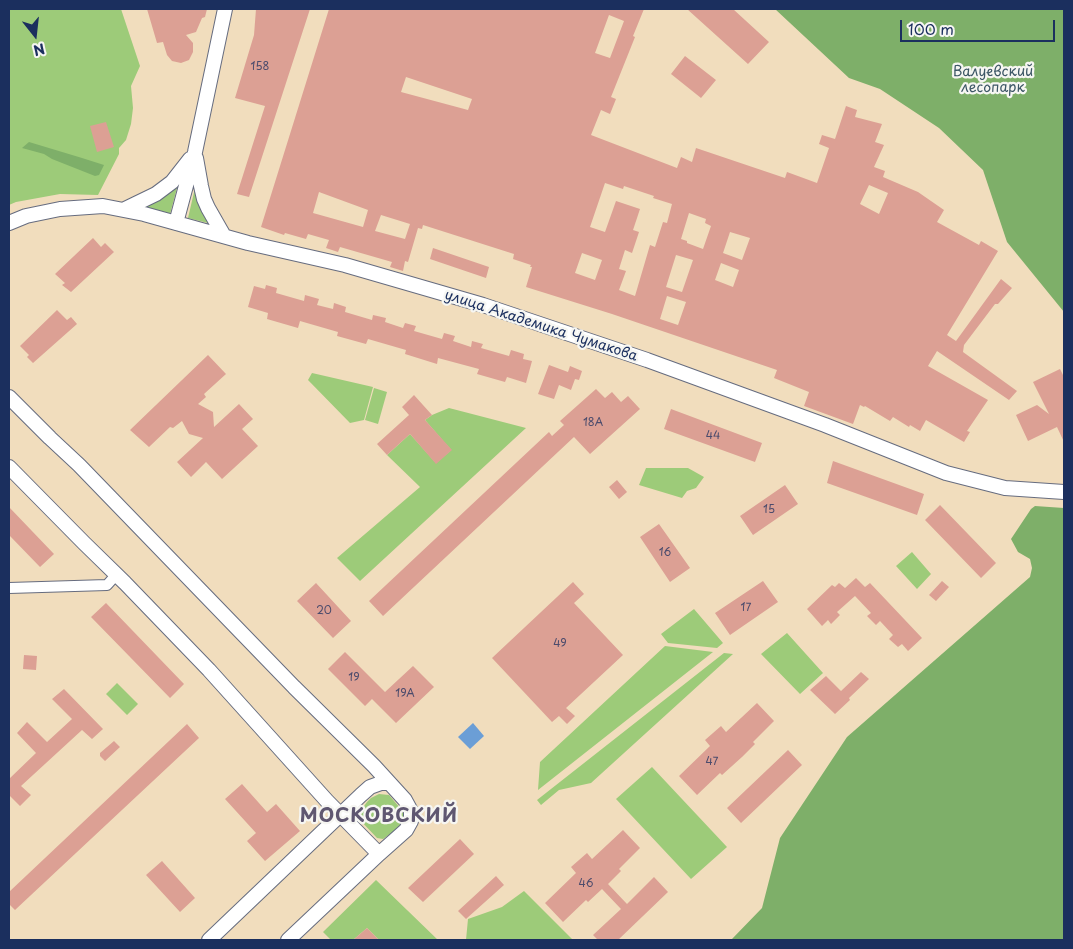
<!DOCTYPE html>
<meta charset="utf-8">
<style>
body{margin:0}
#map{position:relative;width:1073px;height:949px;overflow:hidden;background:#f1ddbd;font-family:"Playpen Sans",sans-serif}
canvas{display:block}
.frame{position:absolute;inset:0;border:10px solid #1b2f5e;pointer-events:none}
.north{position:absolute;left:10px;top:10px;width:50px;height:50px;-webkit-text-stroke:4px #f6f6f2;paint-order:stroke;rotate:164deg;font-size:14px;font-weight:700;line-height:20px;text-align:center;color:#1b2f5e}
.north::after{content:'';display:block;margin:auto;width:18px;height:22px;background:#1b2f5e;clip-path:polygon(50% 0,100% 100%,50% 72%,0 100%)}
.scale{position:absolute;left:900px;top:20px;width:155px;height:22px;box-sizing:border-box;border:2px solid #1b2f5e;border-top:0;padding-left:6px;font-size:15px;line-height:18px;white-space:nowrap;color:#1b2f5e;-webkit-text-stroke:4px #f6f6f2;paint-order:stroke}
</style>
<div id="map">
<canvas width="1073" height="949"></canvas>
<div class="frame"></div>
<div class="north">N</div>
<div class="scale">100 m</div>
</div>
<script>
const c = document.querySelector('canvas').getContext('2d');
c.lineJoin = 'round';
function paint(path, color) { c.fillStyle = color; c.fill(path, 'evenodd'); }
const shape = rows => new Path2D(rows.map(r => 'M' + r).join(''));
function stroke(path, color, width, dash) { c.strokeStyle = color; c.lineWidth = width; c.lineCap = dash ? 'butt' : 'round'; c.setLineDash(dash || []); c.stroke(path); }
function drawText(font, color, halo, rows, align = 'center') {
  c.font = font + ' "Playpen Sans",sans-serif'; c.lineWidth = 4.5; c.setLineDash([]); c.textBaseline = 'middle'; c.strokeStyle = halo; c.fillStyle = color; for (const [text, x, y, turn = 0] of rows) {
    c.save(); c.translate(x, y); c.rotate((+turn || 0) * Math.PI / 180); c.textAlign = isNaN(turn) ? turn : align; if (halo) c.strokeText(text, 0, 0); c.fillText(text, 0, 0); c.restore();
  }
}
const green = shape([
 [9,9,121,9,140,66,131,86,133,108,131,124,126,140,119,148,119,154,98,195,60,194,16,202,9,205],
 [177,188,170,214,145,208],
 [195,188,208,223,188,218],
 [312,373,373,387,364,420,350,423,308,380],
 [374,388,387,392,378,424,365,420],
 [449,408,526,428,360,581,337,558,420,487,387,455,410,434,436,463,451,450,425,420,432,415],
 [646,468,688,468,704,477,696,488,687,491,682,498,639,485],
 [912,552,931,574,917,589,896,566],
 [694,609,723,643,717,648,668,643,661,634],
 [787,633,823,673,800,694,761,654],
 [665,646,713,652,538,790,540,762],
 [724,653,733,654,591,783,559,790,541,805,537,800],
 [117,683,138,704,127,715,106,694],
 [652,767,727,847,691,879,616,799],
 [379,794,389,795,400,808,404,815,403,822,393,832,383,839,377,838,360,820,359,813,367,802,371,798],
 [376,880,438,940,379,940,367,928,353,940,331,940,323,932],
 [524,891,573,940,466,940,468,919,502,907]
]);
const forest = shape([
 [775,9,1064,9,1064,312,1007,242,983,170,939,128,880,89,849,78],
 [29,142,82,158,104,165,99,175,95,176,52,159,44,154,22,148],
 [1035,506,1064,508,1064,940,732,940,732,939,762,908,780,838,847,737,1030,577,1032,568,1030,559,1018,552,1011,539,1031,509]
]);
const water = shape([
 [473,723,484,736,470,749,458,737]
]);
const building = shape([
 [147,9,207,9,205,17,202,18,196,32,186,35,193,43,193,52,189,60,181,63,172,61,167,55,163,42,157,43],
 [256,9,310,9,249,197,237,194,265,106,235,98,254,35],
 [329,9,644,9,633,36,635,37,611,97,616,99,610,114,601,110,591,135,677,168,681,157,692,162,696,148,785,178,787,172,817,183,829,148,819,144,822,135,835,139,846,106,857,110,855,117,882,124,875,142,884,145,874,167,885,171,883,177,918,192,944,210,937,222,979,245,981,241,998,251,947,335,956,341,1001,279,1012,288,998,304,995,304,964,345,963,352,1017,391,1009,400,937,351,928,366,988,400,967,431,970,432,964,442,926,420,920,431,910,425,909,427,893,417,890,421,865,406,864,407,860,405,853,424,804,406,809,392,774,378,777,370,612,314,526,287,532,267,530,267,531,265,513,259,514,254,423,225,422,229,418,228,408,262,405,261,403,271,390,267,392,262,340,247,338,252,326,248,329,240,308,234,306,239,285,233,284,235,261,227],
 [609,15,624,21,610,58,595,53],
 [406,77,472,99,468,110,401,92],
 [605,183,623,189,624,186,654,196,653,198,672,204,667,223,663,222,655,247,650,245,635,296,619,290,626,271,619,269,625,250,632,253,639,232,633,230,640,209,616,201,605,232,590,227],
 [869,185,888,193,879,214,860,204],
 [319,192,368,210,363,227,313,213],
 [689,213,706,219,705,223,711,226,703,249,687,243,687,241,681,239],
 [381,215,410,224,405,239,375,231],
 [730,232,750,238,742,260,723,253],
 [582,253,602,260,595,280,575,273],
 [676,255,693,260,682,292,666,287],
 [721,263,739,270,733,287,715,280],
 [667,296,686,302,678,325,660,319],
 [687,9,733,9,769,42,748,64],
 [685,56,716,80,701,98,671,74],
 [106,122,114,147,97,152,90,126],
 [93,238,101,247,105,243,114,252,71,292,62,285,65,283,55,274],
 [433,248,489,267,486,278,430,259],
 [266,285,277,288,276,293,304,301,305,295,319,299,317,305,333,309,334,303,346,307,345,312,372,320,373,315,386,318,385,322,403,328,405,323,416,326,414,331,442,339,444,333,455,336,453,341,471,347,472,341,483,344,481,348,509,356,511,350,524,354,523,359,532,361,526,383,507,377,505,382,477,374,479,369,438,358,437,364,405,354,406,350,368,339,366,344,337,336,338,332,300,321,298,328,267,319,268,313,248,307,254,286,265,289],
 [57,310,67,320,71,317,77,324,33,363,27,357,29,355,20,346],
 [208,355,226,374,204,394,206,397,198,404,213,412,214,427,239,404,253,419,242,429,258,446,222,479,206,462,191,477,177,462,203,438,189,434,182,421,173,428,170,427,149,447,130,430],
 [549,365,568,372,570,366,582,371,579,380,575,379,571,390,559,385,554,399,538,394],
 [1060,369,1064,377,1064,442,1057,427,1028,441,1016,415,1037,405,1049,414,1033,382],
 [596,389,605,398,612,392,621,402,628,396,640,409,590,454,574,437,383,616,369,601,549,432,552,436,564,425,560,421],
 [414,395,432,415,425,420,452,450,436,464,410,434,387,455,377,444,409,415,402,407],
 [671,409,762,443,755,462,664,429],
 [833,461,924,494,917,515,827,483],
 [617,480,627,492,619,499,609,487],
 [785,485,798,504,753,535,740,516],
 [940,505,996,563,981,578,925,520],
 [9,507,54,554,40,567,9,535],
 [659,524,690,568,670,582,640,537],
 [856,578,865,587,870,583,922,638,908,651,902,644,898,647,889,639,893,635,880,621,876,625,867,616,871,613,855,596,837,612,840,615,831,624,828,620,822,626,807,609,832,585,835,587,839,583,845,588],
 [763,581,778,602,730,635,715,613],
 [942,581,949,587,936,601,929,595],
 [573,582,584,594,574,603,623,655,566,708,575,716,567,724,559,716,552,722,492,658],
 [316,583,351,621,333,638,297,601],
 [106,603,184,684,170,698,91,617],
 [345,652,385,692,413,666,434,687,396,723,372,699,365,706,328,669],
 [24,655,37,656,36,670,23,669],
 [861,672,869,679,849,698,850,700,835,714,810,690,826,676,841,691],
 [64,689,103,729,92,739,82,730,21,786,31,795,20,806,9,795,9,779,36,753,17,733,27,722,47,742,72,719,52,699],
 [757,703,774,721,753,742,755,744,742,757,722,775,720,773,697,795,679,776,710,746,705,740,721,726,726,732],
 [187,724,199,738,15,910,9,904,9,892],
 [114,741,120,747,105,761,100,756,100,753],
 [788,750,802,765,741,823,727,808],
 [242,784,267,812,276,804,300,831,265,861,247,841,256,833,225,799],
 [623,830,640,848,619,869,621,871,608,884,627,904,654,877,668,892,618,940,598,940,593,935,621,909,602,889,588,902,586,900,563,922,545,903,576,873,571,867,587,853,592,859],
 [460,839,474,854,423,902,408,888],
 [162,861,195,898,180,912,146,875],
 [496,876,504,885,466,919,458,911],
 [367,928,379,940,353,940]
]);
const street = shape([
 [9,588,107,585,116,575]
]);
const secondary = shape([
 [196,158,201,186,204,199,208,208,224,236],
 [125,209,156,194,172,182,190,159],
 [9,223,26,216,60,209,103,206,144,214,248,243,345,265,483,305,647,360,825,425,946,473,1005,488,1064,492],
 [176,223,195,152,225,9],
 [9,397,50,438,79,465,294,687,374,766,405,800,411,811,411,821,406,830,379,854,288,940],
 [9,467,84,543,125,583,209,670,327,801,379,854],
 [209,940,361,795,370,787,381,783,389,783]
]);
const numberNames = [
 ["158",260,67],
 ["18А",593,423],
 ["44",713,436],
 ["15",769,510],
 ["16",665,553],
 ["17",746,608],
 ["20",324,611],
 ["49",560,644],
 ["19",354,678],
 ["19А",405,694],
 ["47",712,762],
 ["46",586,884]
];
const parkNames = [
 ["Валуевский",993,72],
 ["лесопарк",993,88]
];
const streetNames = [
 ["улица Академика Чумакова",541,326,18]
];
const districtNames = [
 ["МОСКОВСКИЙ",379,817]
];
paint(green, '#9dcb79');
paint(forest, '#7eaf69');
paint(water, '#6b9ed6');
paint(building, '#dca094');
stroke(street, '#666c7f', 12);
stroke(secondary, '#666c7f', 16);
stroke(street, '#fff', 10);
stroke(secondary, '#fff', 14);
drawText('11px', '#4b4b6c', null, numberNames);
drawText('14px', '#3c5665', '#f6f6f2', parkNames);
drawText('14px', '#1b2f5e', '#f6f6f2', streetNames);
c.letterSpacing = '1px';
drawText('bold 19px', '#5f5771', '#f6f6f2', districtNames);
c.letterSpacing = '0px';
</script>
